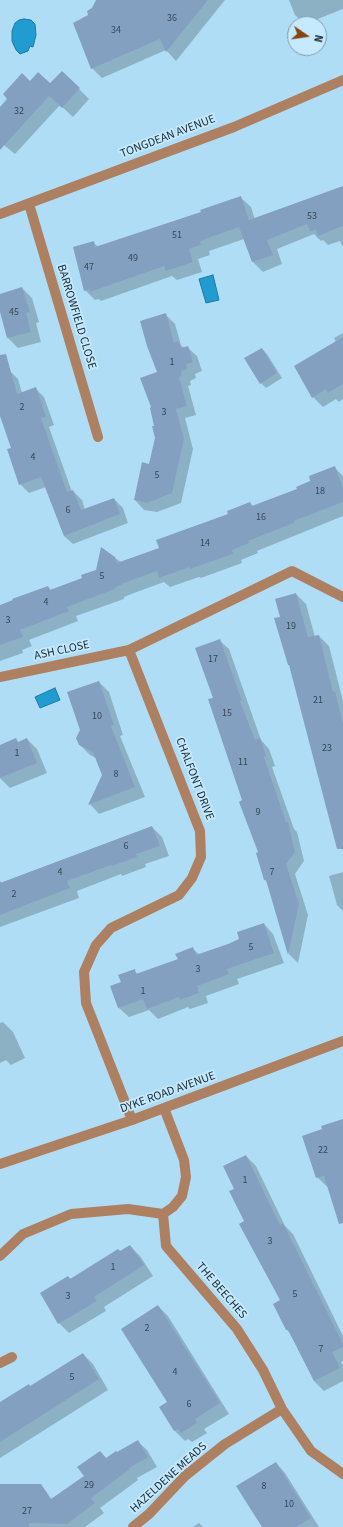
<!DOCTYPE html>
<style>
body{margin:0}
#map{position:relative;width:343px;height:1527px;overflow:hidden;background:#b0ddf6;font-family:"Source Sans 3",sans-serif}
canvas{display:block}
.north{position:absolute;left:287px;top:16px;width:40px;height:40px;box-sizing:border-box;background:#c5e9fd;border:1px solid #809dad;border-radius:50%;rotate:103deg;font-size:11px;font-weight:700;line-height:16px;text-align:center;color:#192b34}
.north::after{content:'';display:block;margin:auto;width:14px;height:18px;background:#854410;clip-path:polygon(50% 0,100% 100%,50% 72%,0 100%)}
</style>
<div id="map">
<canvas width="343" height="1527"></canvas>
<div class="north">N</div>
</div>
<script>
const c = document.querySelector('canvas').getContext('2d');
c.lineJoin = 'round';
function paint(path, color) { c.fillStyle = color; c.fill(path, 'evenodd'); }
const shape = rows => new Path2D(rows.map(r => 'M' + r).join(''));
function stroke(path, color, width, dash) { c.strokeStyle = color; c.lineWidth = width; c.lineCap = dash ? 'butt' : 'round'; c.setLineDash(dash || []); c.stroke(path); }
function drawText(font, color, halo, rows, align = 'center') {
  c.font = font + ' "Source Sans 3",sans-serif'; c.lineWidth = 3.5; c.setLineDash([]); c.textBaseline = 'middle'; c.strokeStyle = halo; c.fillStyle = color; for (const [text, x, y, turn = 0] of rows) {
    c.save(); c.translate(x, y); c.rotate((+turn || 0) * Math.PI / 180); c.textAlign = isNaN(turn) ? turn : align; if (halo) c.strokeText(text, 0, 0); c.fillText(text, 0, 0); c.restore();
  }
}
const water = shape([
 [24,19,31,20,35,24,36,35,33,47,30,46,28,51,20,54,16,50,12,41,12,31,15,23,19,20,24,19],
 [213,275,219,300,206,303,199,279,213,275],
 [55,688,60,700,40,708,35,697,55,688]
]);
const shadow = shape([
 [98,0,225,0,176,61,166,50,102,78,92,68,90,16],
 [289,0,343,0,343,9,305,24,295,15],
 [30,83,79,89,89,99,73,117,60,105,15,154,0,142,0,117,8,99],
 [343,187,343,247,340,241,328,245,323,240,321,241,314,234,277,249,282,264,263,272,253,262,244,239,209,251,210,255,198,259,202,272,177,280,172,276,101,301,99,299,95,300,85,290,93,242,98,247,202,212,241,198,251,207,255,220],
 [22,288,32,298,39,322,36,323,41,342,18,348,8,338,0,309,0,295],
 [165,314,175,324,181,345,184,348,187,347,197,356,202,371,195,374,196,378,190,381,191,385,188,386,196,415,185,418,193,449,181,503,157,512,144,510,135,500,143,463,150,465,156,438,158,372],
 [343,333,343,399,339,402,336,399,323,407,313,397,336,342,334,338],
 [262,349,267,354,282,378,266,388,261,383],
 [10,371,18,379,22,393,35,388,44,397,54,425,49,427,72,492,73,491,82,500,85,510,114,499,123,508,128,523,73,544,64,536,46,487,29,493,20,484,13,448,0,413,0,373],
 [334,467,343,476,343,516,257,551,258,553,241,560,242,563,201,578,199,577,170,587,164,582,134,593,124,597,124,599,76,616,78,621,29,640,32,646,22,650,23,653,0,661,0,606,48,587,51,590,83,579,115,558,121,562,160,548,250,503,253,506,298,489],
 [296,594,306,604,315,637,319,636,329,646,343,701,343,842,281,618],
 [219,640,229,649,261,740,269,749,275,766,272,767,294,829,297,832,304,861,295,874,308,915,298,963,289,954,268,883,265,880,259,853,214,698],
 [99,682,109,692,123,735,120,736,145,797,99,814,90,804,103,775,96,758,90,755,79,744],
 [27,739,37,749,47,773,10,788,0,778,0,746,16,740,19,743],
 [152,827,162,837,169,856,145,864,146,867,122,876,121,874,77,891,79,898,0,927,0,881,2,883],
 [343,872,343,911,337,905,329,876],
 [264,924,273,934,284,963,237,979,239,984,206,996,208,1003,190,1009,188,1007,158,1019,149,1010,129,1017,119,1008,122,983,134,971,138,974,179,960,193,949,200,955,241,940],
 [3,1022,13,1032,25,1058,11,1065,6,1060,0,1063,0,1023],
 [343,1119,343,1202,317,1177,323,1130],
 [246,1156,256,1166,285,1226,293,1234,343,1336,343,1361,341,1362,343,1365,343,1381,324,1391,314,1381,291,1334,287,1330,281,1301,245,1222,236,1189],
 [130,1246,140,1256,153,1276,104,1307,106,1311,69,1333,59,1323,41,1293,68,1277,71,1279],
 [158,1306,168,1316,229,1414,204,1429,207,1433,192,1442,188,1439,185,1441,175,1431,161,1407,168,1402],
 [83,1354,93,1364,108,1390,0,1458,0,1404,30,1387],
 [137,1441,147,1450,157,1467,137,1478,138,1480,100,1508,104,1513,85,1527,0,1527,0,1484,40,1485,53,1499,85,1476,100,1452,107,1459],
 [46,1493,48,1493,55,1503,53,1504],
 [276,1463,285,1473,319,1527,263,1527],
 [199,1523,203,1527,193,1527]
]);
const building = shape([
 [96,0,208,0,166,52,160,39,91,69,73,23,88,15,87,11,92,8],
 [62,71,80,88,62,108,49,96,0,150,0,107,7,99,3,94,22,73,30,81,38,72,50,83],
 [343,186,343,226,318,236,316,230,310,231,307,224,267,240,273,255,252,262,239,227,200,241,201,245,189,249,193,262,166,271,164,266,90,292,90,289,84,291,73,247,94,241,95,247,201,212,200,210,241,196,249,220],
 [22,287,30,312,26,313,31,332,7,338,0,312,0,294],
 [166,313,174,343,178,341,181,348,188,346,193,362,186,364,187,369,181,371,182,376,179,377,187,406,176,409,184,439,172,493,147,503,134,500,142,462,149,464,155,438,152,426,154,426,150,408,151,407,140,378,157,372,147,346,140,321],
 [343,337,343,384,328,393,326,389,312,398,294,366],
 [262,348,277,373,260,384,244,358],
 [6,354,17,394,36,387,46,417,41,418,67,492,73,490,81,510,114,498,120,514,64,536,41,477,19,485,7,449,11,448,0,416,0,355],
 [335,466,343,488,343,502,294,521,294,523,248,541,249,543,232,550,233,554,190,569,190,567,159,578,157,571,124,583,115,588,115,589,67,607,69,611,20,630,23,637,0,645,0,605,13,600,12,599,48,586,50,590,82,578,81,575,96,570,101,547,115,557,117,563,159,548,156,540,228,514,227,511,250,502,252,506,297,489,296,487,310,481,309,476],
 [296,593,308,637,319,635,333,692,335,691,343,723,343,849,337,849,289,665,288,665,274,618,280,617,275,599],
 [220,639,242,701,240,701,255,740,260,738,266,756,264,757,286,822,288,822,295,852,286,864,299,904,288,955,266,880,264,880,256,853,258,852,239,802,242,800,208,699,213,698,195,648],
 [99,681,114,725,111,726,135,787,88,805,102,775,93,752,79,745,76,738,80,730,67,692],
 [16,738,18,742,27,738,37,763,0,778,0,745],
 [152,826,160,846,136,854,137,857,112,866,111,865,67,881,70,888,0,915,0,883],
 [264,923,274,953,227,969,229,974,197,986,199,993,180,1000,179,997,147,1009,143,999,118,1008,110,986,121,982,118,975,135,969,136,974,178,959,175,954,193,947,196,955,228,944,239,939,237,932],
 [343,1119,343,1223,339,1224,324,1176,316,1178,302,1136,322,1129,321,1126],
 [246,1155,280,1225,283,1223,343,1344,343,1347,332,1352,340,1368,314,1381,288,1330,286,1330,273,1304,280,1300,239,1224,244,1221,229,1191,234,1189,223,1166],
 [130,1245,144,1265,94,1297,97,1301,58,1324,40,1293,68,1276,70,1279,118,1249,120,1251],
 [158,1305,220,1403,195,1419,197,1423,181,1433,178,1429,174,1431,159,1407,167,1402,121,1329],
 [83,1353,99,1379,0,1442,0,1402,29,1384,30,1386],
 [138,1440,148,1457,129,1468,130,1469,91,1498,95,1503,67,1524,29,1523,29,1527,0,1527,0,1484,41,1484,51,1499,84,1476,77,1467,100,1451,106,1458,116,1451,117,1452],
 [276,1462,311,1518,296,1527,262,1527,236,1486]
]);
const minor = shape([
 [29,204,98,437],
 [0,214,234,127,343,80],
 [0,677,129,650],
 [164,1108,184,1160,186,1177,182,1196,173,1207,163,1214,166,1246,237,1329,263,1370,282,1409,311,1451,343,1474],
 [132,1120,86,1003,84,972,96,945,111,928,179,895,192,878,201,857,200,831,129,650,292,571,343,597],
 [0,1164,132,1120,343,1041],
 [0,1256,23,1234,71,1214,128,1209,163,1214],
 [0,1363,12,1357],
 [133,1527,149,1514,185,1476,225,1444,282,1409]
]);
const numberNames = [
 ["36",172,19],
 ["34",116,31],
 ["32",19,112],
 ["53",312,217],
 ["51",177,236],
 ["49",133,259],
 ["47",89,268],
 ["45",14,313],
 ["1",172,363],
 ["2",22,408],
 ["3",164,413],
 ["4",33,458],
 ["5",157,476],
 ["18",320,492],
 ["6",68,511],
 ["16",261,518],
 ["14",205,544],
 ["5",102,577],
 ["4",46,603],
 ["3",8,621],
 ["19",291,627],
 ["17",213,660],
 ["21",318,701],
 ["15",227,714],
 ["10",97,717],
 ["23",327,749],
 ["1",17,754],
 ["11",243,763],
 ["8",116,775],
 ["9",258,813],
 ["6",126,847],
 ["4",60,873],
 ["7",272,873],
 ["2",14,895],
 ["5",251,948],
 ["3",198,970],
 ["1",143,992],
 ["22",323,1151],
 ["1",245,1181],
 ["3",270,1242],
 ["1",113,1268],
 ["5",295,1295],
 ["3",68,1297],
 ["2",147,1329],
 ["7",321,1350],
 ["4",175,1373],
 ["5",72,1378],
 ["6",189,1405],
 ["29",89,1486],
 ["8",264,1487],
 ["10",289,1505],
 ["27",27,1512]
];
const streetNames = [
 ["TONGDEAN AVENUE",168,137,-21],
 ["BARROWFIELD CLOSE",76,317,73],
 ["ASH CLOSE",62,651,-12],
 ["CHALFONT DRIVE",194,779,69],
 ["DYKE ROAD AVENUE",168,1093,-20],
 ["THE BEECHES",221,1291,49],
 ["HAZELDENE MEADS",169,1478,-42]
];
paint(water, '#209cd1');
stroke(water, '#1e7aa2', 1);
paint(shadow, '#0003');
paint(building, '#84a0c1');
stroke(minor, '#ae8062', 10);
drawText('10px', '#344857', null, numberNames);
drawText('12px', '#192b34', '#c5e9fd', streetNames);
</script>
